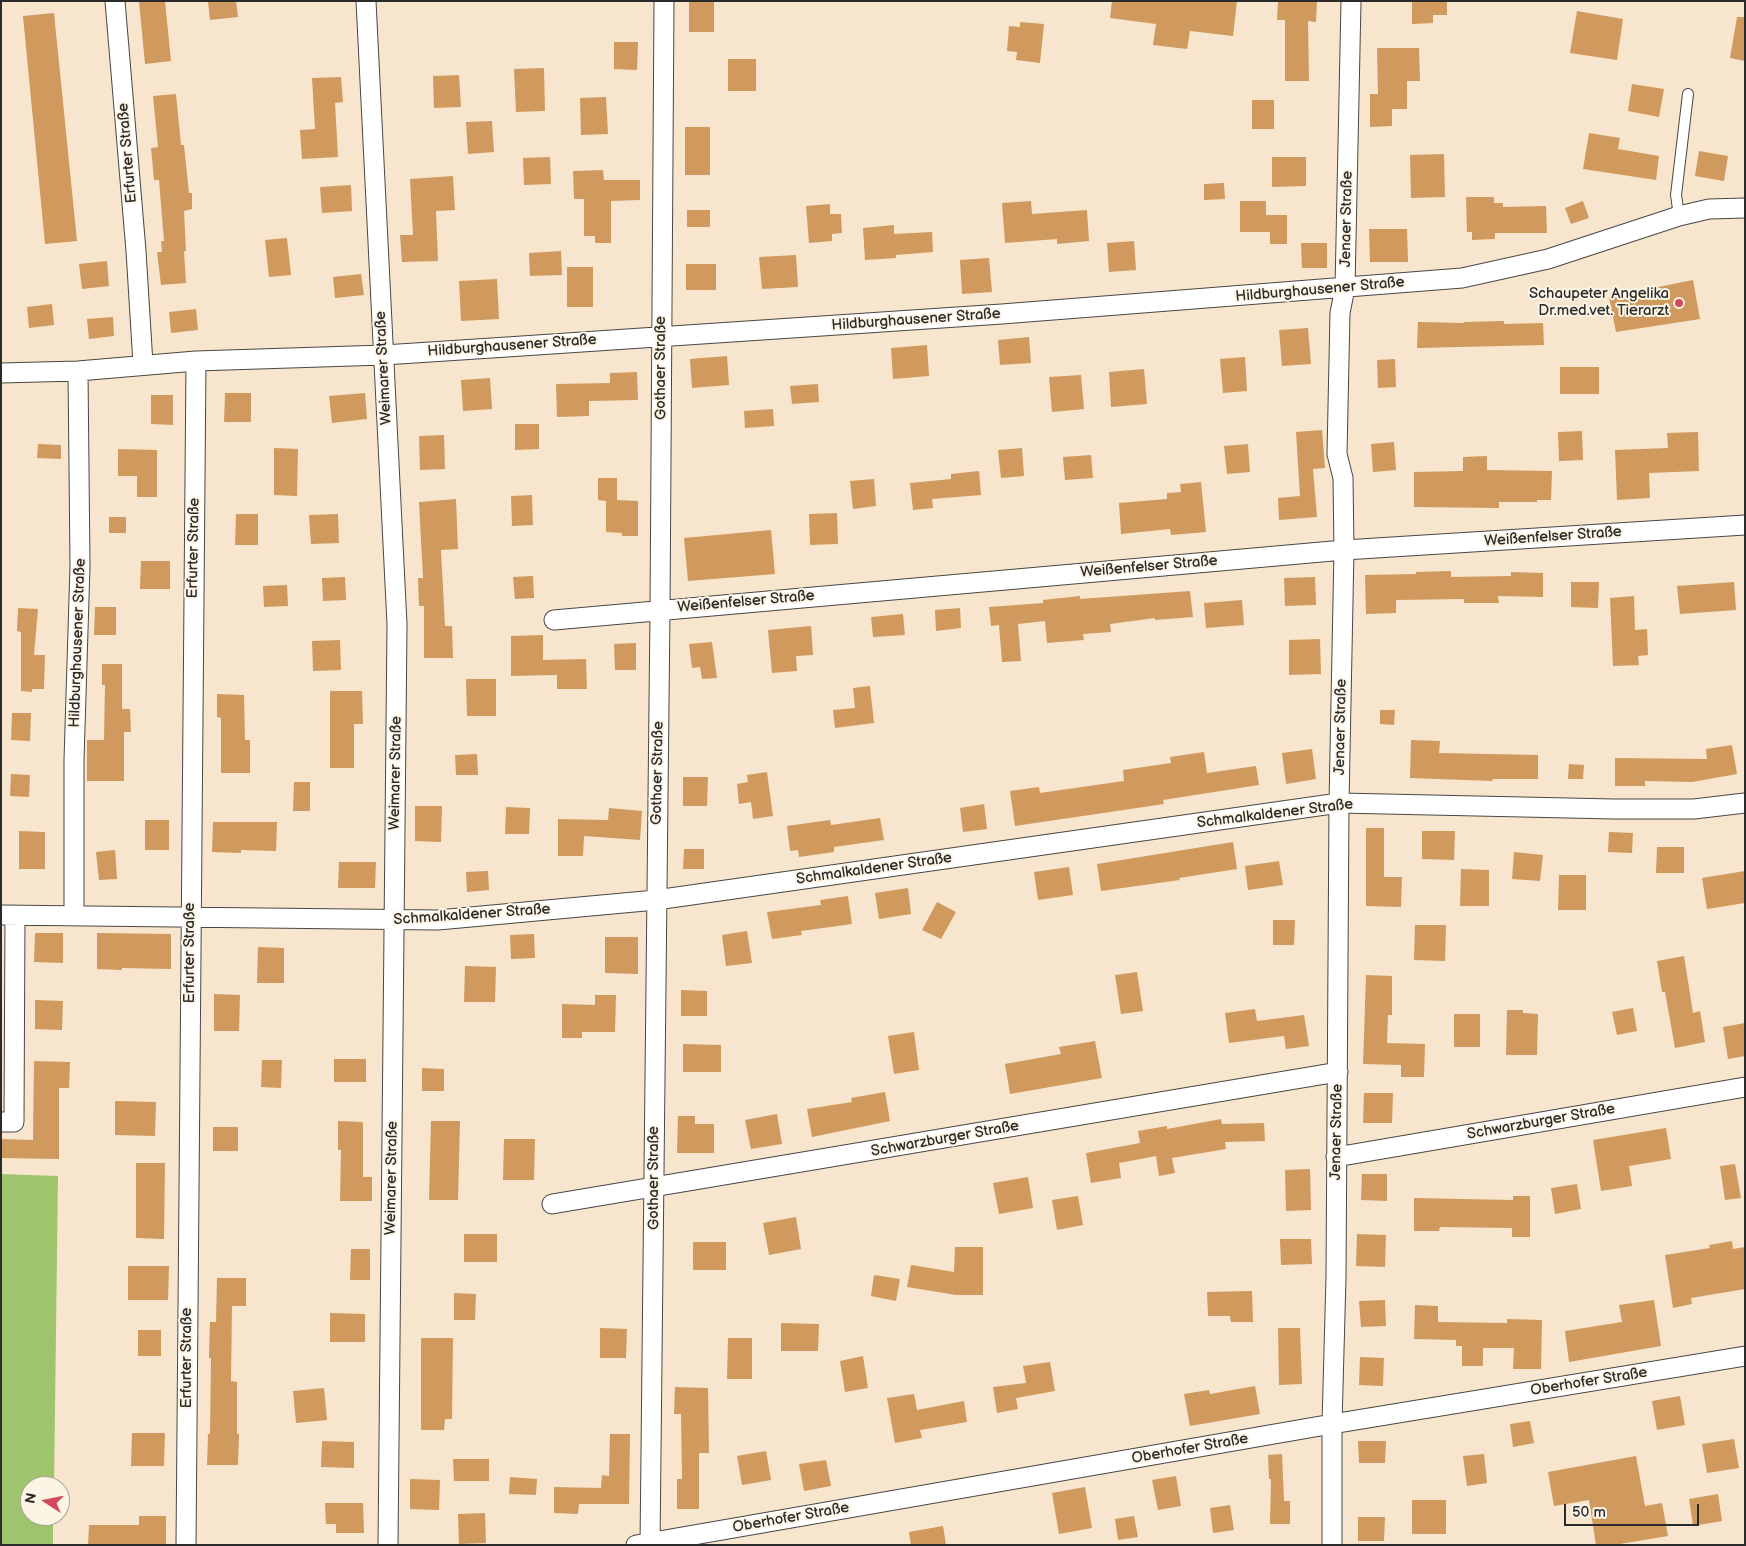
<!DOCTYPE html>
<meta charset="utf-8">
<style>
body{margin:0}
#map{position:relative;width:1746px;height:1546px;overflow:hidden;background:#f7e6cd;font-family:"Balsamiq Sans",sans-serif}
canvas{display:block}
.frame{position:absolute;inset:0;border:2px solid #2b2b2b;pointer-events:none}
.north{position:absolute;left:20px;top:1476px;width:50px;height:50px;box-sizing:border-box;background:#fcf5e5;border:1px solid #a8a49b;border-radius:50%;rotate:281deg;font-size:14px;font-weight:700;line-height:20px;text-align:center;color:#2b2b2b}
.north::after{content:'';display:block;margin:auto;width:18px;height:22px;background:#d1495b;clip-path:polygon(50% 0,100% 100%,50% 72%,0 100%)}
.scale{position:absolute;left:1564px;top:1504px;width:135px;height:22px;box-sizing:border-box;border:2px solid #2b2b2b;border-top:0;padding-left:6px;font-size:15px;line-height:18px;white-space:nowrap;color:#2b2b2b;-webkit-text-stroke:4px #fcf5e5;paint-order:stroke}
</style>
<div id="map">
<canvas width="1746" height="1546"></canvas>
<div class="frame"></div>
<div class="north">N</div>
<div class="scale">50 m</div>
</div>
<script>
const c = document.querySelector('canvas').getContext('2d');
c.lineJoin = 'round';
function paint(path, color) { c.fillStyle = color; c.fill(path, 'evenodd'); }
const shape = rows => new Path2D(rows.map(r => 'M' + r).join(''));
function stroke(path, color, width, dash) { c.strokeStyle = color; c.lineWidth = width; c.lineCap = dash ? 'butt' : 'round'; c.setLineDash(dash || []); c.stroke(path); }
function drawText(font, color, halo, rows, align = 'center') {
  c.font = font + ' "Balsamiq Sans",sans-serif'; c.lineWidth = 4; c.setLineDash([]); c.textBaseline = 'middle'; c.strokeStyle = halo; c.fillStyle = color; for (const [text, x, y, turn = 0] of rows) {
    c.save(); c.translate(x, y); c.rotate((+turn || 0) * Math.PI / 180); c.textAlign = isNaN(turn) ? turn : align; if (halo) c.strokeText(text, 0, 0); c.fillText(text, 0, 0); c.restore();
  }
}
const green = shape([
 [1,1174,58,1176,54,1486,30,1486,30,1516,53,1516,53,1545,1,1545]
]);
const building = shape([
 [139,1,165,1,171,61,145,64],
 [208,1,236,1,238,17,210,20],
 [1112,1,1237,1,1233,36,1190,31,1187,49,1153,45,1156,24,1110,18],
 [1278,1,1317,1,1316,22,1308,21,1309,81,1285,81,1285,20,1277,20],
 [1412,1,1447,1,1447,15,1433,15,1433,23,1412,24],
 [689,2,714,2,714,32,689,32],
 [1577,11,1623,19,1617,60,1570,53],
 [54,13,77,241,45,244,23,16],
 [1737,17,1745,17,1745,61,1730,58],
 [1020,22,1044,24,1040,63,1016,60,1017,52,1007,51,1009,26,1020,27],
 [614,42,638,42,637,70,614,69],
 [1377,48,1419,48,1420,81,1407,81,1407,109,1392,109,1392,126,1370,127,1370,94,1378,94],
 [728,59,756,59,756,91,728,91],
 [544,68,545,111,516,112,514,69],
 [459,75,461,107,434,108,433,76],
 [341,77,343,102,335,103,338,157,302,159,300,130,315,129,312,78],
 [1632,84,1664,89,1659,117,1628,111],
 [176,94,181,145,184,145,189,193,192,193,192,209,184,211,186,251,184,251,186,283,161,285,157,252,162,252,161,241,164,241,159,180,154,180,151,148,158,147,153,96],
 [606,97,608,134,581,135,580,98],
 [1252,100,1274,100,1274,129,1252,129],
 [492,121,494,152,468,154,466,122],
 [685,127,710,127,710,175,685,175],
 [1589,133,1620,138,1618,149,1659,156,1656,180,1583,169],
 [1699,151,1728,156,1724,181,1695,176],
 [1444,154,1445,197,1411,198,1410,155],
 [550,157,551,184,524,185,523,158],
 [1272,157,1306,157,1306,186,1272,187],
 [603,170,604,180,640,180,640,200,611,201,611,243,595,243,595,236,584,236,584,199,574,199,573,171],
 [453,176,455,210,436,211,438,261,402,262,400,235,413,235,410,179],
 [1224,183,1225,199,1204,200,1204,184],
 [351,185,352,211,322,213,320,187],
 [1466,197,1494,197,1494,203,1503,203,1503,207,1546,206,1547,233,1495,233,1495,239,1472,240,1472,232,1467,232],
 [1031,201,1032,214,1087,210,1089,241,1057,244,1057,239,1005,243,1002,203],
 [1240,201,1266,201,1266,215,1287,215,1287,244,1270,244,1270,232,1240,232],
 [1583,201,1589,218,1571,224,1565,208],
 [830,204,830,214,841,214,842,233,832,234,832,241,809,243,806,206],
 [687,210,710,210,710,227,687,227],
 [894,225,894,234,932,232,933,252,896,255,896,258,865,260,863,228],
 [1369,229,1407,229,1408,262,1370,262],
 [287,238,291,275,269,277,265,240],
 [1134,241,1136,270,1109,272,1107,243],
 [1301,243,1327,243,1327,268,1302,268],
 [561,251,562,275,530,276,529,253],
 [796,255,798,287,762,289,759,257],
 [989,258,992,292,962,294,960,260],
 [107,261,109,286,82,289,79,264],
 [686,264,716,264,716,290,686,290],
 [567,267,593,267,593,307,567,307],
 [361,274,364,295,335,298,333,277],
 [497,279,499,319,461,321,459,281],
 [1693,280,1700,319,1616,332,1609,297],
 [52,304,54,325,29,328,27,307],
 [196,309,198,330,171,333,169,312],
 [113,317,114,336,89,339,87,319],
 [1504,321,1504,324,1543,323,1544,345,1417,348,1418,322,1464,323,1464,322],
 [1308,328,1311,364,1282,366,1279,330],
 [1029,337,1031,363,1000,365,998,340],
 [927,345,929,376,893,379,891,348],
 [727,356,729,385,692,388,690,359],
 [1245,357,1247,391,1223,393,1220,359],
 [1395,359,1396,387,1378,388,1377,360],
 [1560,367,1599,367,1599,394,1560,394],
 [1144,369,1147,404,1111,407,1109,372],
 [637,372,638,400,589,401,589,416,557,417,556,384,610,383,610,373],
 [1081,375,1084,409,1052,412,1049,377],
 [490,378,492,409,463,411,461,380],
 [818,384,819,402,792,404,790,386],
 [225,393,251,393,251,422,224,422],
 [365,393,367,419,332,423,329,396],
 [151,395,173,395,173,425,151,424],
 [773,409,774,426,745,428,744,411],
 [515,424,539,424,539,449,515,450],
 [1322,430,1325,468,1313,469,1317,517,1279,520,1278,498,1300,496,1296,432],
 [1582,431,1583,460,1559,461,1558,432],
 [1698,432,1699,471,1649,473,1650,498,1617,500,1615,450,1668,448,1667,433],
 [444,435,445,469,420,470,419,436],
 [1394,442,1396,470,1373,472,1371,444],
 [38,444,61,445,61,459,37,458],
 [1248,444,1250,472,1227,474,1224,446],
 [274,448,298,449,297,496,274,495],
 [1022,448,1024,476,1001,478,998,450],
 [118,449,157,450,157,497,137,497,137,476,118,476],
 [1091,455,1093,478,1065,480,1063,457],
 [1487,456,1487,470,1552,471,1551,500,1537,500,1537,502,1499,502,1499,508,1414,507,1414,472,1463,471,1463,457],
 [979,471,981,495,932,499,933,508,913,510,910,483,951,479,951,474],
 [598,478,617,478,617,500,638,501,638,536,622,536,622,533,606,532,606,501,598,500],
 [874,479,876,506,853,509,850,481],
 [1201,482,1206,532,1171,535,1170,529,1121,534,1119,503,1167,499,1167,493,1181,492,1180,484],
 [532,495,533,525,512,526,511,496],
 [456,499,458,549,441,550,445,626,452,626,453,658,424,658,424,606,419,606,418,578,423,578,419,502],
 [837,513,838,544,810,545,809,514],
 [236,514,258,514,258,545,235,545],
 [338,514,339,543,311,544,309,515],
 [109,517,126,517,126,533,109,533],
 [771,530,775,574,688,581,684,538],
 [141,561,170,561,170,589,140,589],
 [1451,571,1451,577,1511,576,1511,572,1543,573,1543,597,1498,596,1499,603,1464,603,1464,599,1396,600,1396,613,1366,614,1365,575,1416,574,1416,572],
 [533,576,534,598,515,599,513,577],
 [345,577,346,600,323,601,322,578],
 [1315,577,1316,605,1285,606,1284,578],
 [1571,582,1599,582,1598,608,1571,607],
 [1734,582,1736,610,1680,614,1677,586],
 [287,585,288,606,264,607,263,586],
 [1190,591,1193,617,1155,620,1155,618,1110,624,1111,632,1083,634,1084,640,1047,643,1045,621,1018,624,1021,661,1002,662,999,625,991,626,989,607,1043,603,1043,600,1080,596,1080,599],
 [1634,596,1635,630,1647,629,1648,655,1638,656,1639,665,1613,666,1610,598],
 [1242,600,1244,625,1206,628,1204,603],
 [95,607,116,607,116,635,94,635],
 [18,608,38,609,34,655,45,655,44,689,32,689,32,692,21,691,21,632,17,631],
 [960,608,961,628,936,631,935,610],
 [903,614,905,635,873,637,871,617],
 [811,626,813,655,796,656,797,671,772,673,768,630],
 [543,635,543,660,586,659,587,689,557,689,557,675,511,676,511,636],
 [1320,639,1321,674,1289,675,1289,640],
 [340,640,341,670,313,671,312,641],
 [712,642,717,678,702,679,700,667,692,668,689,644],
 [636,643,636,670,615,670,614,644],
 [102,664,122,664,122,709,130,709,131,732,124,732,124,781,87,781,87,740,104,740,105,685,102,685],
 [466,679,496,679,496,716,467,716],
 [870,686,874,723,835,728,833,710,855,708,853,688],
 [330,691,362,691,363,724,354,724,354,768,330,768],
 [217,694,244,695,245,740,250,740,250,773,221,773,221,718,217,717],
 [1380,710,1395,710,1394,725,1380,724],
 [12,713,31,713,30,741,11,740],
 [1411,740,1440,741,1439,753,1538,755,1538,779,1493,779,1492,781,1410,778],
 [1732,745,1737,774,1692,782,1645,781,1645,786,1615,786,1615,758,1707,759,1706,749],
 [1312,749,1316,779,1286,784,1282,753],
 [1204,752,1207,773,1256,766,1259,785,1163,800,1164,804,1015,826,1010,791,1039,787,1040,793,1124,781,1123,770,1171,763,1170,757],
 [477,754,478,775,456,775,455,755],
 [1569,764,1584,765,1583,779,1568,779],
 [767,772,773,816,753,819,751,802,739,804,737,784,748,782,747,775],
 [11,774,30,775,29,797,10,796],
 [683,777,708,777,707,806,683,806],
 [294,782,310,782,310,811,293,811],
 [984,804,987,829,963,832,960,808],
 [415,806,442,806,441,842,415,841],
 [506,807,530,808,529,834,505,834],
 [609,808,642,811,640,840,584,836,583,856,558,856,558,819,608,820],
 [880,818,884,840,834,847,834,852,799,857,798,850,790,851,787,826,830,820,831,825],
 [145,820,169,820,169,850,145,850],
 [213,822,277,822,276,851,241,850,241,853,212,852],
 [1366,828,1384,828,1384,877,1402,877,1401,907,1366,906],
 [19,831,45,832,45,869,19,869],
 [1422,831,1455,831,1454,860,1422,859],
 [1609,832,1633,833,1632,853,1608,852],
 [1233,842,1237,869,1179,878,1180,880,1101,891,1097,864],
 [1657,847,1684,847,1684,873,1656,873],
 [684,849,704,849,704,869,683,869],
 [115,850,117,879,99,880,96,852],
 [1514,852,1543,855,1540,881,1512,879],
 [1279,861,1283,885,1248,890,1245,866],
 [339,862,376,862,375,888,338,888],
 [1069,867,1073,895,1038,900,1034,872],
 [1461,869,1489,870,1489,906,1460,906],
 [488,871,489,890,467,892,466,872],
 [1745,871,1745,903,1707,909,1702,878],
 [1559,875,1586,875,1586,910,1558,910],
 [908,888,911,914,879,919,875,893],
 [848,896,852,924,801,931,802,935,772,939,767,912,821,905,820,900],
 [937,902,956,912,941,939,922,930],
 [1273,920,1295,920,1294,945,1273,945],
 [1415,925,1446,925,1445,961,1414,960],
 [747,931,752,963,726,966,722,935],
 [35,933,63,933,63,963,34,962],
 [97,933,171,934,171,969,122,968,122,970,97,969],
 [534,934,535,958,511,959,510,935],
 [605,937,638,937,638,974,605,973],
 [258,947,284,948,284,983,257,983],
 [1684,956,1693,1013,1700,1011,1705,1042,1675,1048,1665,992,1662,992,1657,961],
 [465,966,496,967,495,1002,464,1002],
 [1137,972,1143,1011,1121,1014,1115,975],
 [1366,975,1392,976,1392,1015,1388,1015,1387,1043,1425,1044,1424,1077,1401,1077,1401,1065,1363,1064],
 [681,990,707,991,707,1016,681,1016],
 [214,994,240,995,239,1031,214,1031],
 [595,995,616,995,615,1032,582,1032,582,1038,562,1038,562,1004,595,1005],
 [35,1000,63,1001,62,1030,35,1029],
 [1633,1008,1637,1031,1617,1035,1612,1012],
 [1255,1009,1257,1021,1304,1015,1309,1046,1286,1049,1284,1036,1229,1043,1225,1013],
 [1507,1010,1523,1010,1523,1013,1538,1014,1537,1055,1506,1055],
 [1454,1014,1480,1014,1480,1047,1454,1047],
 [1745,1023,1745,1056,1728,1059,1723,1027],
 [914,1032,919,1070,894,1074,888,1036],
 [1095,1041,1102,1078,1010,1094,1005,1064,1061,1054,1059,1047],
 [683,1044,721,1045,721,1072,683,1072],
 [334,1059,366,1059,366,1082,334,1082],
 [262,1060,282,1060,281,1088,261,1087],
 [34,1061,70,1062,69,1088,59,1088,59,1159,1,1158,1,1139,33,1140],
 [422,1068,444,1069,444,1091,422,1091],
 [885,1092,890,1121,812,1137,807,1109,852,1102,851,1098],
 [1364,1093,1393,1093,1392,1123,1363,1123],
 [115,1101,156,1102,155,1136,115,1135],
 [777,1114,782,1144,751,1149,745,1120],
 [678,1116,695,1116,695,1124,714,1124,714,1153,677,1153],
 [1221,1119,1222,1124,1264,1123,1265,1141,1225,1142,1226,1149,1172,1158,1175,1173,1159,1176,1156,1156,1119,1163,1121,1178,1091,1183,1086,1153,1140,1143,1138,1131,1167,1126,1167,1129],
 [338,1121,363,1122,363,1177,372,1177,372,1201,340,1201,341,1150,338,1150],
 [431,1121,460,1121,458,1200,429,1200],
 [213,1127,238,1127,238,1151,213,1151],
 [1666,1128,1671,1159,1629,1166,1632,1186,1601,1191,1593,1140],
 [504,1139,535,1139,534,1180,503,1180],
 [136,1163,165,1163,164,1239,136,1238],
 [1735,1164,1741,1198,1725,1200,1720,1166],
 [1310,1169,1311,1210,1286,1211,1285,1170],
 [1362,1174,1387,1174,1387,1201,1361,1200],
 [1028,1177,1033,1208,999,1214,993,1183],
 [1577,1184,1581,1209,1555,1214,1551,1188],
 [1078,1196,1083,1225,1057,1230,1052,1200],
 [1513,1196,1530,1196,1530,1237,1512,1237,1512,1228,1440,1227,1439,1231,1414,1231,1414,1198,1513,1200],
 [796,1217,801,1249,769,1255,763,1223],
 [464,1234,497,1234,497,1262,464,1262],
 [1357,1234,1386,1235,1385,1267,1356,1266],
 [1280,1239,1311,1239,1312,1264,1281,1265],
 [1732,1241,1733,1249,1745,1247,1745,1289,1691,1298,1692,1304,1673,1308,1665,1255,1710,1248,1709,1245],
 [693,1242,726,1242,726,1270,693,1270],
 [955,1247,983,1247,983,1295,956,1295,907,1287,911,1265,954,1272],
 [351,1249,370,1249,370,1280,350,1280],
 [128,1266,169,1266,168,1300,128,1300],
 [874,1275,900,1279,896,1301,871,1296],
 [217,1278,246,1278,246,1306,232,1306,231,1381,237,1382,237,1434,239,1434,238,1465,207,1465,208,1434,210,1434,211,1358,209,1358,210,1322,216,1322],
 [1252,1291,1253,1322,1231,1322,1230,1316,1208,1316,1207,1292],
 [454,1293,476,1294,475,1320,454,1320],
 [1385,1300,1386,1326,1361,1327,1359,1301],
 [1654,1300,1661,1346,1569,1362,1565,1331,1622,1322,1619,1305],
 [1415,1305,1438,1306,1438,1322,1507,1323,1507,1319,1542,1320,1541,1369,1513,1369,1514,1348,1483,1348,1483,1366,1462,1366,1462,1346,1456,1346,1456,1340,1414,1339],
 [330,1313,365,1314,365,1342,330,1342],
 [781,1323,819,1324,818,1351,781,1351],
 [600,1328,627,1329,626,1358,600,1358],
 [1278,1328,1300,1328,1302,1384,1279,1385],
 [138,1330,161,1330,161,1356,138,1356],
 [421,1338,453,1338,452,1419,445,1419,444,1430,421,1430],
 [728,1338,752,1338,752,1379,727,1379],
 [863,1356,868,1388,845,1392,840,1361],
 [1360,1357,1384,1358,1383,1386,1359,1385],
 [1050,1362,1055,1391,1016,1398,1018,1409,997,1413,993,1387,1026,1383,1023,1366],
 [1255,1386,1260,1414,1190,1426,1184,1394,1209,1390,1210,1394],
 [675,1387,708,1388,709,1453,699,1453,699,1509,677,1509,677,1479,682,1479,681,1414,674,1414],
 [324,1388,327,1420,296,1423,293,1391],
 [914,1394,917,1410,964,1401,967,1422,920,1430,922,1438,895,1443,887,1398],
 [1680,1396,1685,1425,1657,1430,1652,1401],
 [1530,1421,1534,1443,1513,1447,1510,1424],
 [132,1433,165,1433,164,1466,131,1466],
 [610,1434,630,1434,629,1504,579,1504,578,1514,554,1513,554,1487,601,1488,602,1475,609,1476],
 [1734,1439,1739,1468,1707,1473,1702,1444],
 [322,1441,354,1442,354,1468,321,1467],
 [1358,1441,1386,1441,1385,1463,1359,1463],
 [766,1451,771,1480,742,1485,737,1456],
 [1282,1454,1284,1501,1290,1501,1290,1524,1270,1524,1271,1479,1269,1479,1268,1455],
 [1484,1454,1487,1483,1467,1486,1463,1456],
 [1636,1456,1645,1506,1662,1503,1668,1536,1614,1545,1596,1545,1589,1500,1554,1506,1548,1472],
 [453,1459,489,1459,489,1481,454,1481],
 [826,1460,831,1486,804,1491,799,1464],
 [1176,1476,1181,1506,1158,1510,1152,1480],
 [510,1477,537,1479,536,1495,509,1494],
 [410,1479,440,1480,439,1510,410,1509],
 [1085,1487,1092,1528,1059,1534,1052,1493],
 [1718,1494,1722,1521,1693,1526,1689,1499],
 [1412,1500,1446,1500,1446,1534,1412,1534],
 [325,1503,363,1503,364,1533,336,1533,336,1524,326,1524],
 [1230,1505,1234,1530,1213,1533,1210,1508],
 [485,1513,486,1543,459,1544,458,1514],
 [139,1516,166,1516,166,1545,88,1545,89,1525,139,1525],
 [1134,1516,1138,1537,1118,1540,1115,1519],
 [1358,1517,1385,1517,1384,1541,1358,1541],
 [943,1526,946,1545,911,1545,909,1532]
]);
const service = shape([
 [1679,216,1676,195,1688,94]
]);
const minor = shape([
 [115,1,136,251,143,364],
 [366,1,397,624,388,1545],
 [1,373,78,371,196,361,384,355,507,347,1002,314,1462,278,1548,259,1679,216,1709,209,1745,208],
 [554,620,1344,550,1745,525],
 [1,915,438,920,656,900,1339,803,1614,809,1694,809,1745,803],
 [74,915,74,760,80,566,78,371],
 [1,1122,14,1122,15,915],
 [1336,1157,1745,1087],
 [552,1204,1338,1072],
 [186,1545,196,361],
 [636,1545,1332,1424,1745,1356],
 [650,1545,660,610,664,1],
 [1332,1545,1332,1424,1336,1277,1339,803,1344,550,1343,478,1337,454,1340,313,1345,288,1351,1]
]);
const markers = [
 [1679,303,5,"#d1495b"]
];
const streetNames = [
 ["Erfurter Straße",128,153,-95],
 ["Jenaer Straße",1347,219,-89],
 ["Hildburghausener Straße",1320,290,-5],
 ["Hildburghausener Straße",916,320,-4],
 ["Hildburghausener Straße",512,346,-4],
 ["Weimarer Straße",384,368,-93],
 ["Gothaer Straße",661,368,-90],
 ["Weißenfelser Straße",1553,537,-4],
 ["Erfurter Straße",194,548,-89],
 ["Weißenfelser Straße",1149,567,-5],
 ["Weißenfelser Straße",746,602,-5],
 ["Hildburghausener Straße",78,643,-88],
 ["Jenaer Straße",1341,727,-89],
 ["Weimarer Straße",396,773,-89],
 ["Gothaer Straße",658,773,-89],
 ["Schmalkaldener Straße",1275,814,-7],
 ["Schmalkaldener Straße",874,869,-8],
 ["Schmalkaldener Straße",472,915,-4],
 ["Erfurter Straße",190,953,-90],
 ["Schwarzburger Straße",1541,1122,-10],
 ["Jenaer Straße",1337,1132,-89],
 ["Schwarzburger Straße",945,1139,-10],
 ["Weimarer Straße",392,1178,-89],
 ["Gothaer Straße",654,1178,-90],
 ["Erfurter Straße",187,1358,-90],
 ["Oberhofer Straße",1589,1382,-9],
 ["Oberhofer Straße",1190,1449,-10],
 ["Oberhofer Straße",791,1518,-10]
];
const poiNames = [
 ["Schaupeter Angelika",1669,294],
 ["Dr.med.vet. Tierarzt",1669,311]
];
paint(green, '#9fc46e');
paint(building, '#d0995e');
stroke(service, '#4a4743', 12);
stroke(minor, '#4a4743', 21);
stroke(service, '#fff', 10);
stroke(minor, '#fff', 19);
for (const [x, y, r, color] of markers) { const dot = new Path2D(); dot.arc(x, y, r, 0, 2 * Math.PI); c.fillStyle = color; c.fill(dot); stroke(dot, '#fcf5e5', 2); }
drawText('15px', '#2b2b2b', '#fcf5e5', streetNames);
drawText('15px', '#2b2b2b', '#fcf5e5', poiNames, 'right');
</script>
